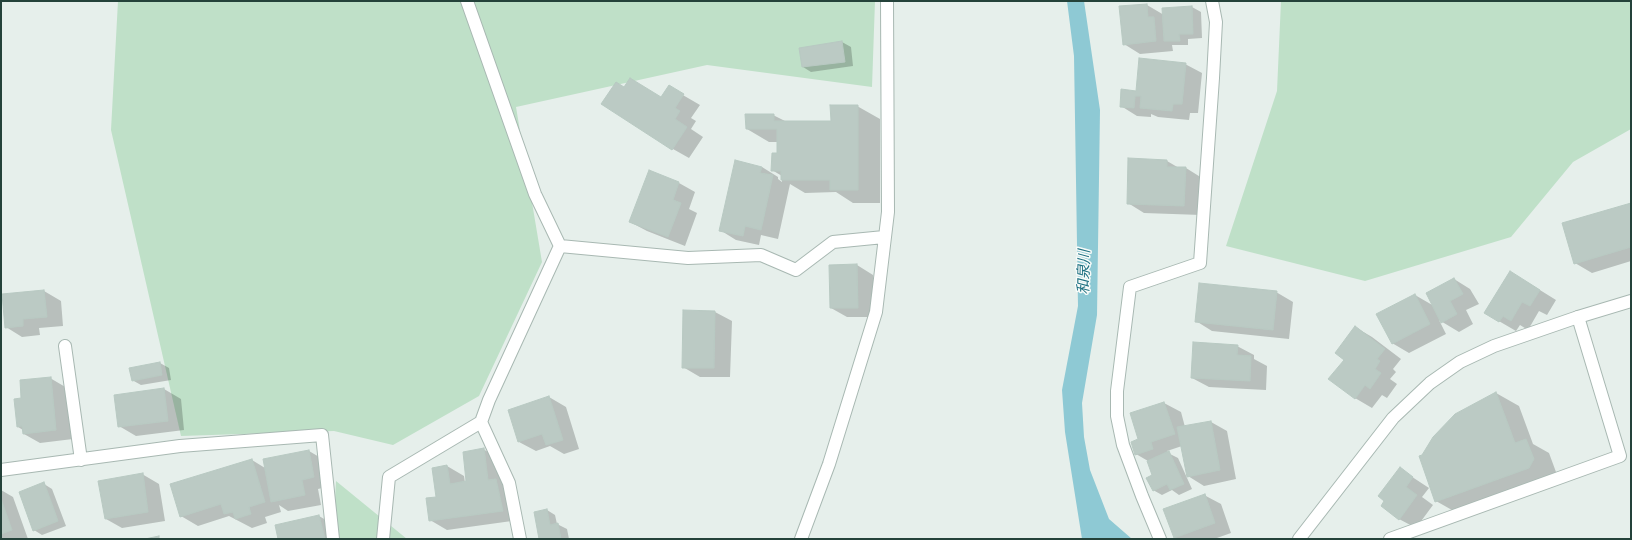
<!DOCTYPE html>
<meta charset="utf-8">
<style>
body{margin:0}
#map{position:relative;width:1632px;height:540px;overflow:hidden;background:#e6efeb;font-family:"Sofia Sans Condensed",sans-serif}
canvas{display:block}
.frame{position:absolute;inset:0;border:2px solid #24423a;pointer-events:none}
</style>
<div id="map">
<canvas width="1632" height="540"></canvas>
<div class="frame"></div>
</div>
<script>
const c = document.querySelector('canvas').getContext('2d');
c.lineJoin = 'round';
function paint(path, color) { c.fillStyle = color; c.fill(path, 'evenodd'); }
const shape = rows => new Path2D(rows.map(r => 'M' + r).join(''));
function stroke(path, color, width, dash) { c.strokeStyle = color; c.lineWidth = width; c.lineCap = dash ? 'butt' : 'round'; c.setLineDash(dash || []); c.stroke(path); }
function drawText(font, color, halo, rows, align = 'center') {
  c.font = font + ' "Sofia Sans Condensed","Noto Sans JP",sans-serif'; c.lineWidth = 3; c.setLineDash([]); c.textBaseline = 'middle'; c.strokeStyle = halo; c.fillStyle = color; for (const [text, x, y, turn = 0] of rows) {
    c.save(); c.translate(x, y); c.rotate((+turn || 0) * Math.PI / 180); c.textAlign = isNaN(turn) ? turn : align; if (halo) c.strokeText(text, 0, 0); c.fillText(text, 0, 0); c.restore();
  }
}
const green = shape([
 [118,1,875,1,872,87,707,65,516,107,542,262,479,396,393,445,334,431,181,436,111,130],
 [1281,1,1631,1,1631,129,1573,162,1511,237,1365,281,1226,246,1277,91],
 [336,481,407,539,333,539]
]);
const water = shape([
 [1067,1,1084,1,1100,110,1097,315,1082,403,1084,437,1090,470,1109,519,1132,539,1082,539,1065,432,1062,390,1078,306,1074,56]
]);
const shadow = shape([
 [1147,5,1164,15,1192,7,1201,12,1202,38,1188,39,1188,45,1172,45,1173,51,1140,54,1124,44],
 [842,42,851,47,853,66,811,72,803,67],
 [1185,64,1202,73,1198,113,1190,113,1189,120,1158,117,1151,114,1151,117,1137,116,1121,106,1137,92],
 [669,87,700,105,691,118,696,121,691,129,703,137,689,158,673,149,625,88,662,98],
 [857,106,880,119,880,203,853,203,836,192,805,193,790,184,778,239,761,235,759,245,736,240,720,230,762,167,778,177,778,179,782,182,782,176,772,170,778,153,778,142,769,142,747,129,773,115,787,122,832,122],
 [1167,161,1179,168,1186,168,1202,178,1201,215,1144,213,1128,203],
 [650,172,679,183,695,192,689,209,697,213,685,246,647,231,630,222],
 [1631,204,1631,261,1592,273,1575,263],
 [857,265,873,275,874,317,847,317,831,308],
 [1454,279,1470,289,1479,304,1466,310,1473,324,1459,332,1439,320,1446,334,1409,353,1392,343,1415,295,1434,306],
 [1527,282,1556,300,1547,315,1539,311,1528,330,1520,325,1516,331,1485,313],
 [44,291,61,301,63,326,39,328,40,335,22,337,6,327,3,295],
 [1276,292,1293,302,1289,339,1212,331,1196,321],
 [684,311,715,312,732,321,730,377,700,377,683,367],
 [1355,327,1372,337,1401,359,1393,369,1396,372,1390,379,1397,384,1387,398,1382,395,1372,408,1355,398,1345,359],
 [1237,346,1254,355,1254,359,1267,366,1266,390,1209,387,1192,378],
 [160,363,169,368,171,380,141,385,132,380],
 [50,378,67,388,73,439,40,443,24,434,23,430,18,427,23,399],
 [164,389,181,399,184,430,136,436,119,426],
 [1496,393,1519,406,1533,444,1549,453,1556,472,1551,481,1459,514,1436,501,1423,456,1456,415],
 [549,397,566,407,579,449,564,454,550,446,536,451,519,442],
 [1164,403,1181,412,1185,427,1211,422,1227,431,1236,479,1204,486,1188,476,1182,446,1167,451,1168,453,1178,458,1192,489,1179,495,1172,490,1162,495,1153,490,1154,475,1148,461,1136,454,1139,439],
 [483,449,500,459,519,520,447,530,430,520,447,466,464,476,465,483,467,482],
 [309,451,326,461,330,486,318,489,321,505,288,511,279,505,281,512,265,517,267,523,252,528,229,516,198,526,181,516,252,460,265,468],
 [1400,469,1429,488,1422,497,1433,505,1416,528,1399,519],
 [142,474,159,484,165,521,122,528,106,519],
 [44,484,52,489,66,526,42,535,34,530],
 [1,490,13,497,28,539,1,539],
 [1204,495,1221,504,1231,533,1214,539,1175,538],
 [547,510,555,515,557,524,567,529,569,539,540,539],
 [319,516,336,526,339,539,279,539]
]);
const building = shape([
 [1147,4,1148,17,1154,17,1156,41,1123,45,1119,6,1147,4],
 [1192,6,1193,34,1179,34,1180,41,1164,41,1162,8,1192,6],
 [842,41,845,62,802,67,799,48,842,41],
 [1139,58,1186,63,1182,104,1173,104,1172,111,1140,108,1141,96,1135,96,1134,108,1120,107,1121,89,1136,91,1139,58],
 [630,78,661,97,669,85,684,94,675,108,680,111,675,119,687,127,672,150,601,104,616,82,624,87,630,78],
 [830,105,858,105,858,190,830,190,830,180,781,180,781,171,771,171,772,153,777,153,777,129,746,129,745,114,774,114,774,121,831,121,830,105],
 [1128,158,1167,160,1167,167,1186,167,1184,206,1127,204,1128,158],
 [735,160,762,167,760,173,773,175,761,230,745,226,743,236,719,231,735,160],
 [649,170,679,182,673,200,681,203,668,237,629,222,649,170],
 [1631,203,1631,247,1574,264,1562,223,1631,203],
 [857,264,858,308,830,308,829,265,857,264],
 [1510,271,1540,290,1530,306,1522,302,1511,321,1503,316,1499,322,1484,313,1510,271],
 [1454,278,1463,294,1450,301,1457,314,1441,323,1426,293,1454,278],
 [1199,283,1277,291,1273,330,1195,322,1199,283],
 [44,290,47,317,23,319,23,326,5,328,2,294,44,290],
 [1415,294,1430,324,1392,344,1376,314,1415,294],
 [683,310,715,311,714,368,682,368,683,310],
 [1355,326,1385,349,1377,359,1380,361,1375,369,1381,373,1370,389,1365,385,1355,399,1328,379,1344,360,1335,353,1355,326],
 [1193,342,1238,345,1237,355,1251,356,1250,381,1191,378,1193,342],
 [160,362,162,375,132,381,129,368,160,362],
 [51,377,56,430,23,434,22,426,17,427,14,399,21,398,20,380,51,377],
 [164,388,168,421,118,427,114,395,164,388],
 [1496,392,1515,443,1526,439,1534,459,1529,468,1435,502,1419,456,1422,455,1433,437,1455,414,1496,392],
 [549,396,563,440,546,445,542,434,518,442,508,410,549,396],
 [1164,402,1175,434,1151,442,1153,449,1135,455,1131,442,1138,439,1130,413,1164,402],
 [1211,421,1220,470,1187,477,1177,427,1211,421],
 [484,448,488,480,496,479,503,511,429,521,426,498,436,497,432,468,447,465,450,484,466,481,463,452,484,448],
 [309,450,314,477,302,480,305,495,271,502,263,459,309,450],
 [1169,451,1184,484,1170,490,1167,484,1153,491,1146,478,1152,475,1147,461,1169,451],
 [252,459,265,502,249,507,251,514,235,519,233,512,224,514,221,504,180,517,170,484,252,459],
 [1400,467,1413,477,1406,487,1417,495,1399,520,1381,506,1384,501,1378,496,1400,467],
 [143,473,148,512,105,519,98,481,143,473],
 [44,482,58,521,33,531,19,492,44,482],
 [1205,494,1215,523,1174,538,1163,509,1205,494],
 [1,499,12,530,1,534,1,499],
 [547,509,550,525,558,523,561,539,539,539,534,512,547,509],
 [319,515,325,539,278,539,275,525,319,515],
 [159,536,159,539,145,539,159,536]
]);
const service = shape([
 [1390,539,1620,456,1578,317]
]);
const minor = shape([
 [467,1,535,194,560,246,489,400,481,422],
 [560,246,688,258,761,255,796,270,833,242,884,237],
 [65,346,81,460],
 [1,470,180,446,322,435,333,539],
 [383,539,389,477,481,422,509,483,520,539],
 [801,539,829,464,876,312,888,212,887,1],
 [1160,539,1142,496,1123,445,1117,416,1117,391,1130,287,1200,263,1213,78,1216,22,1212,1]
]);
const tertiary = shape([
 [1299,539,1393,418,1430,383,1460,362,1494,346,1578,317,1631,301]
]);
const waterNames = [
 ["和泉川",1085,272,-89]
];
paint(green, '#bfe0c8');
paint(water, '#8ec9d4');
paint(shadow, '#0003');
paint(building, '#bbcac4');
stroke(building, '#b8c9c2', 1);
stroke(service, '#a8b8b2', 14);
stroke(minor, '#a8b8b2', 14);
stroke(tertiary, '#a8b8b2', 14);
stroke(service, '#fff', 12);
stroke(minor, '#fff', 12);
stroke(tertiary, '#fff', 12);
drawText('italic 15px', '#1c6f80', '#f7fbf9', waterNames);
</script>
